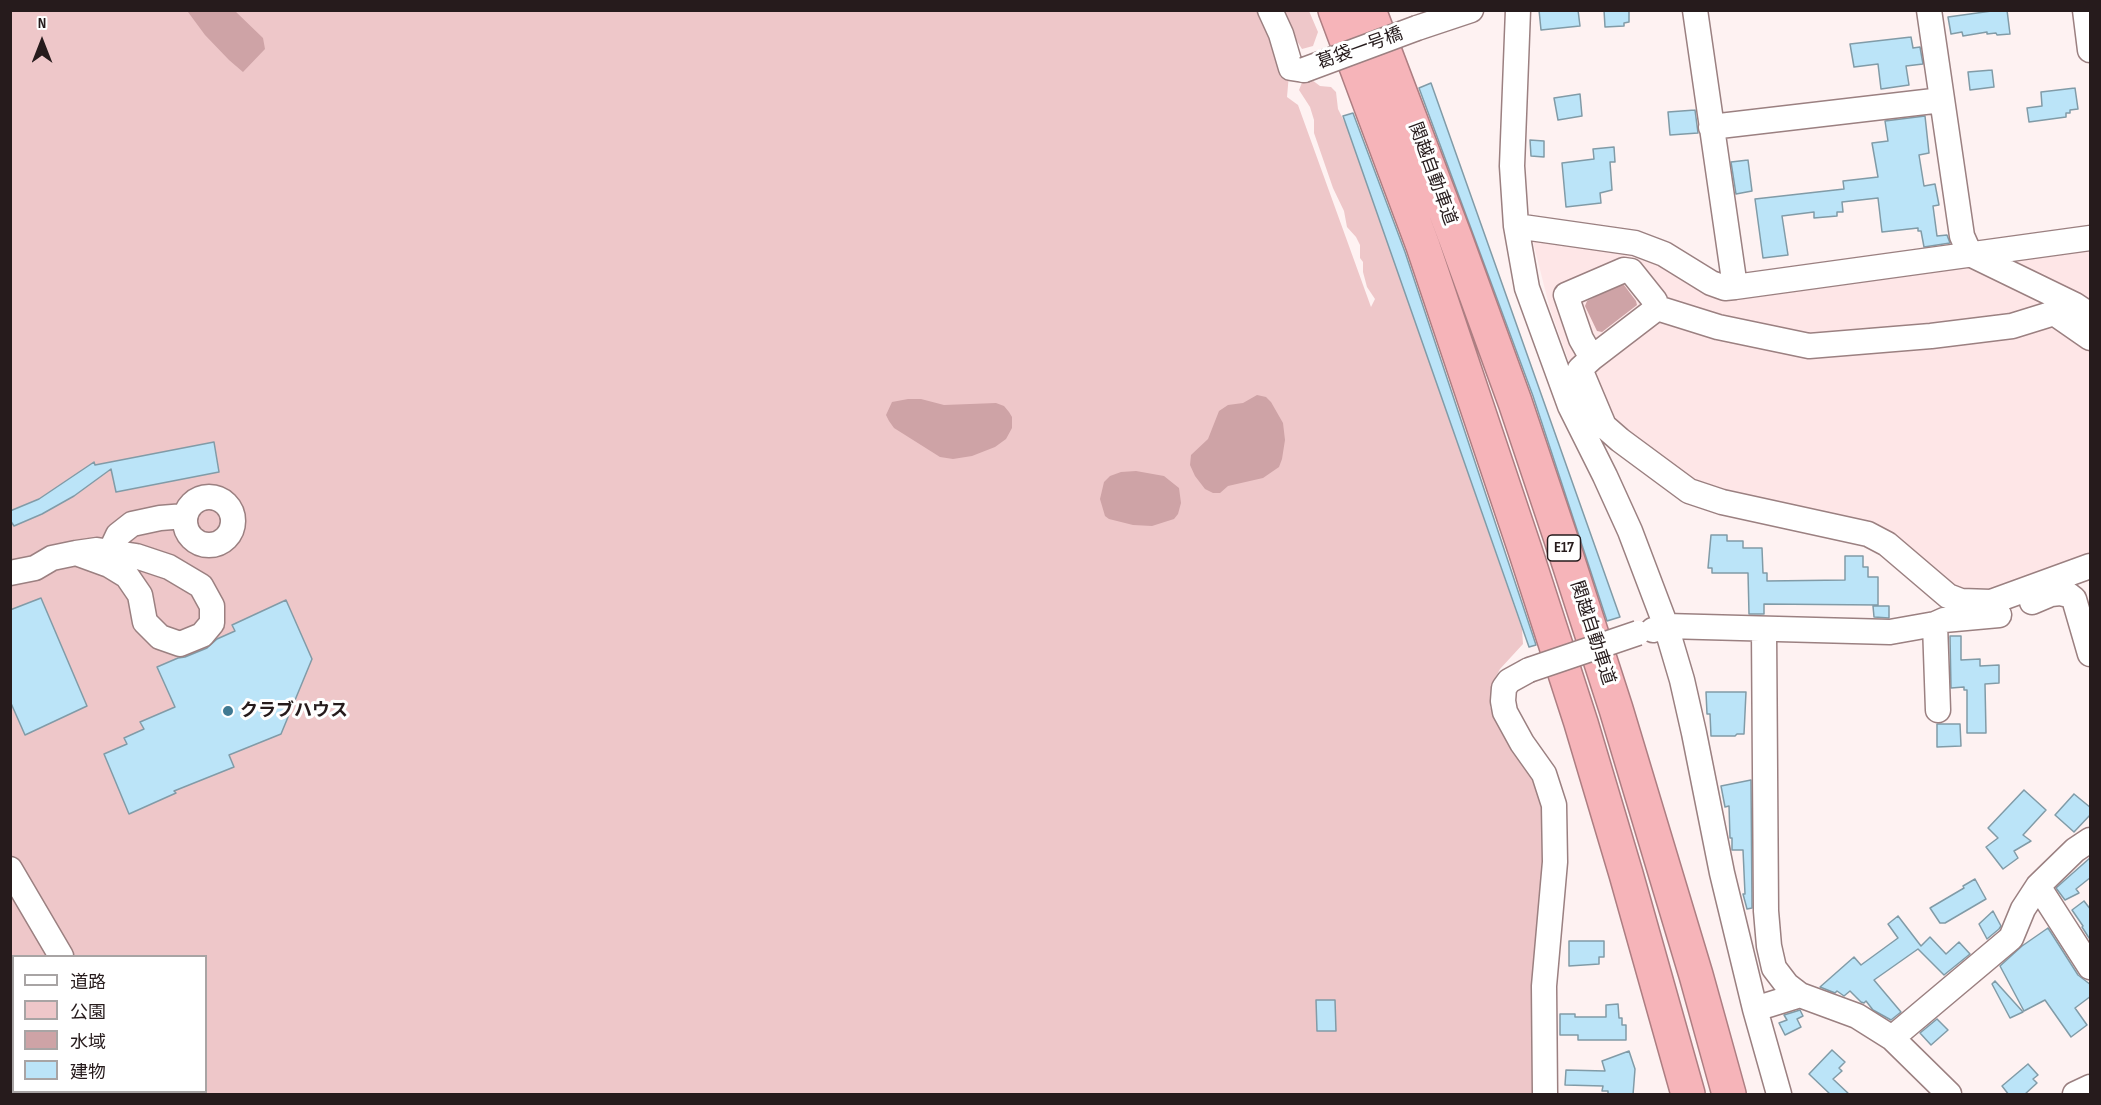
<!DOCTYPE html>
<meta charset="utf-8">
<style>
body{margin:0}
#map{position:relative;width:2101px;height:1105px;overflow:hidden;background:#fef2f2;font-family:"Sofia Sans Condensed","Noto Sans JP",sans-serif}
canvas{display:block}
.frame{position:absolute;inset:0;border:12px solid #261b1c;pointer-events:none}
.legend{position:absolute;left:12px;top:955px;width:195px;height:138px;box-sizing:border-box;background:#fff;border:2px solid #a8a4a4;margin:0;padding:8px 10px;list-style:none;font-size:18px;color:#261b1c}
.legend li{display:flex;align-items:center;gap:12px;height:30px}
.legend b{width:30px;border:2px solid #a8a4a4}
.north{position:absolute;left:12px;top:12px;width:60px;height:60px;-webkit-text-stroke:4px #fff;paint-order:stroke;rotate:0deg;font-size:16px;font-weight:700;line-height:24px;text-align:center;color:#261b1c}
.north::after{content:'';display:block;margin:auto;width:21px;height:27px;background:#261b1c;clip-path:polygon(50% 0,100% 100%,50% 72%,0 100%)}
</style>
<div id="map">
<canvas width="2101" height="1105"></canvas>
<div class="frame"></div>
<ul class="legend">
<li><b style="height:8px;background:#fff"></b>道路</li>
<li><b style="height:16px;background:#eec7c9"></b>公園</li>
<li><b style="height:16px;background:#cea3a6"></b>水域</li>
<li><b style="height:16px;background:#bbe4f8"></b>建物</li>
</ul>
<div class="north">N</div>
</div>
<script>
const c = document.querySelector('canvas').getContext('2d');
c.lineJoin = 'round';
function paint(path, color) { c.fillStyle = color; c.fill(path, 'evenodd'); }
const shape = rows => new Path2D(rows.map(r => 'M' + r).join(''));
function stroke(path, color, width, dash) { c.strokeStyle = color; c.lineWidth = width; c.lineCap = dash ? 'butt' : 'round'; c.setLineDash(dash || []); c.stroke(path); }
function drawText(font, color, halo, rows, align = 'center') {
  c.font = font + ' "Sofia Sans Condensed","Noto Sans JP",sans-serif'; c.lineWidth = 6; c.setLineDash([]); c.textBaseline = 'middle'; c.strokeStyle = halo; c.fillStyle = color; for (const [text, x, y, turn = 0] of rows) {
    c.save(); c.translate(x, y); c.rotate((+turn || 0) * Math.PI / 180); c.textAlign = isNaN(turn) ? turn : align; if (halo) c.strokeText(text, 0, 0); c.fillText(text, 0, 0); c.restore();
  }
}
const built = shape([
 [1532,238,1630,249,1712,292,1969,263,2090,327,2090,570,1993,608,1868,540,1669,487,1573,373,1550,309],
 [2090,250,2090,305,2010,260]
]);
const green = shape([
 [10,11,1262,11,1289,74,1287,97,1298,105,1371,307,1375,299,1367,287,1363,272,1363,262,1360,258,1360,245,1356,237,1347,227,1344,211,1333,188,1314,133,1314,120,1310,107,1299,90,1303,80,1312,80,1320,86,1331,87,1336,92,1338,109,1349,131,1522,629,1523,644,1500,669,1493,682,1490,707,1499,725,1519,750,1539,789,1547,817,1537,1094,96,1094,93,1092,206,1092,206,956,14,956,13,978,11,977],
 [1278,11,1309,11,1318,32,1313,46,1302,49]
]);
const water = shape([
 [189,11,235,11,263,38,265,49,243,72,229,60,205,35,188,12],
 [1618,285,1624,285,1636,301,1637,305,1602,332,1597,331,1585,306,1587,301],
 [1257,395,1266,397,1271,402,1283,423,1285,440,1282,459,1279,467,1263,478,1228,486,1220,493,1213,493,1205,489,1195,476,1190,465,1191,455,1208,439,1219,411,1228,405,1243,403],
 [908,399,921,399,944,405,996,403,1004,406,1009,412,1012,417,1012,428,1006,439,995,447,972,456,953,459,940,457,894,428,889,421,886,415,892,402],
 [1136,471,1164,476,1179,488,1181,503,1178,514,1174,519,1152,526,1133,525,1109,519,1105,516,1100,499,1104,482,1110,476,1121,472]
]);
const building = shape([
 [1539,10,1578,10,1580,26,1541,30,1539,10],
 [1604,10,1629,10,1629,22,1624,23,1624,26,1605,27,1604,10],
 [1999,10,2007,10,2010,34,1997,35,1996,33,1987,34,1987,32,1963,36,1962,32,1951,34,1948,17,1999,10],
 [1911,37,1913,48,1920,47,1923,64,1906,66,1909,85,1881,89,1878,64,1854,67,1850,44,1911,37],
 [1992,70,1994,87,1970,90,1968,72,1992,70],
 [1431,83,1620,617,1607,621,1533,396,1419,88,1431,83],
 [2075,88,2078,109,2070,110,2070,113,2066,113,2066,117,2029,122,2027,108,2042,106,2041,92,2075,88],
 [1580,94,1582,116,1558,120,1554,98,1580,94],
 [1695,110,1698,133,1670,135,1668,112,1695,110],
 [1353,113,1405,252,1536,645,1529,647,1343,116,1353,113],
 [1925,116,1929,153,1919,155,1924,186,1935,184,1939,205,1933,206,1937,236,1947,235,1950,243,1924,247,1921,231,1918,231,1918,228,1882,232,1878,198,1842,202,1843,212,1837,212,1837,216,1814,218,1814,212,1782,216,1788,255,1763,258,1755,199,1844,189,1843,181,1878,177,1872,143,1888,141,1885,121,1925,116],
 [1530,140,1544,141,1544,157,1531,156,1530,140],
 [1614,147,1615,162,1610,162,1612,190,1600,193,1601,203,1566,207,1562,163,1594,159,1593,149,1614,147],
 [1748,160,1752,191,1736,194,1731,162,1748,160],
 [214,442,219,472,116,492,111,469,74,496,42,514,14,526,10,520,10,511,39,499,94,462,95,465,214,442],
 [1711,535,1727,535,1727,541,1743,541,1743,548,1762,548,1763,573,1767,573,1767,581,1845,580,1845,556,1863,556,1863,567,1868,567,1868,577,1878,577,1878,605,1764,604,1764,614,1749,614,1748,573,1712,573,1712,568,1708,568,1711,535],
 [41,598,87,706,25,735,10,701,10,610,41,598],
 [286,600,312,659,281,734,229,755,234,767,174,791,176,793,129,814,104,754,127,744,124,738,144,729,140,722,175,707,157,667,178,658,185,657,207,648,217,639,235,631,232,625,286,600],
 [1873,606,1889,606,1889,618,1874,617,1873,606],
 [1950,636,1961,636,1961,660,1980,659,1980,666,1999,665,1999,683,1985,684,1986,733,1967,733,1967,690,1964,690,1964,687,1951,688,1950,636],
 [1706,692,1746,692,1744,734,1737,734,1735,736,1711,736,1710,714,1707,714,1706,692],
 [1937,724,1960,724,1961,746,1937,747,1937,724],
 [1751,780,1752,908,1747,909,1743,894,1745,894,1743,850,1732,850,1732,838,1730,838,1729,806,1725,807,1721,786,1751,780],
 [2024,790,2046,810,2023,835,2031,841,2014,851,2018,858,2003,869,1986,847,1998,838,1988,828,2024,790],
 [2074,794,2091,808,2091,814,2074,832,2055,815,2074,794],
 [2091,857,2091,877,2076,889,2079,893,2065,900,2056,888,2091,857],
 [1975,879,1986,899,1945,923,1940,923,1930,908,1964,888,1963,886,1975,879],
 [2084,901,2091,910,2091,937,2089,938,2082,927,2083,926,2072,910,2084,901],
 [1993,911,2001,926,1999,929,1987,939,1979,924,1993,911],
 [1898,916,1921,946,1930,937,1946,954,1959,942,1970,954,1944,975,1918,949,1874,980,1901,1012,1891,1020,1873,1010,1866,1001,1864,1003,1861,1002,1850,991,1844,996,1837,991,1835,993,1820,987,1854,957,1861,965,1898,938,1888,924,1898,916],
 [2048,928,2078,975,2091,985,2091,996,2075,1008,2087,1025,2071,1037,2045,1000,2024,1011,2000,966,2022,946,2048,928],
 [1569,941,1604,941,1604,957,1599,957,1599,964,1569,966,1569,941],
 [1995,981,2023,1012,2010,1018,1992,984,1995,981],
 [1316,1000,1335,1000,1336,1031,1317,1031,1316,1000],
 [1618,1004,1619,1018,1622,1018,1622,1025,1626,1025,1626,1040,1578,1040,1578,1035,1560,1035,1560,1014,1575,1014,1575,1017,1606,1017,1606,1005,1618,1004],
 [1800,1010,1803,1016,1797,1019,1801,1027,1785,1035,1779,1023,1787,1020,1784,1015,1800,1010],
 [1937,1019,1948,1030,1931,1045,1920,1033,1937,1019],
 [1832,1050,1845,1062,1839,1068,1842,1071,1833,1079,1850,1095,1831,1095,1809,1074,1832,1050],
 [1629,1051,1635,1069,1633,1095,1608,1095,1608,1091,1602,1091,1603,1086,1565,1085,1566,1070,1605,1071,1602,1061,1629,1051],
 [2028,1064,2038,1075,2033,1079,2037,1083,2024,1095,2009,1095,2002,1086,2028,1064]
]);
const minor = shape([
 [1270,10,1281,34,1291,68,1304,70],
 [1518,10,1512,166,1516,226,1527,288,1570,406,1605,476,1630,531,1666,626,1682,680,1694,733,1722,873,1755,1009,1779,1094],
 [1695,10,1735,287,2090,238],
 [1929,10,1962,236,1970,254,2075,305,2090,315],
 [2085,10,2090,50],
 [1417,28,1471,10],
 [1711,127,1942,100],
 [1516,226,1635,243,1664,254,1711,283,1725,288,1735,287],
 [1654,307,1652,312,1592,358,1581,339,1566,295,1624,270,1631,271,1655,301,1654,307,1718,327,1809,346,1931,336,2012,326,2054,313,2075,305],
 [2054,313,2090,338],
 [1592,358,1580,369,1604,426,1620,440,1689,491,1722,502,1868,534,1887,544,1948,596,1961,601,1991,602,2090,566],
 '185 521a24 24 0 1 1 48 0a24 24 0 1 1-48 0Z',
 [110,552,118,535,132,524,160,518,185,516],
 [10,573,35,568,52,558,76,553,97,550,136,556,169,567,201,586,212,606,212,623,202,635,180,644,160,637,145,622,140,595,127,576,109,565,76,553],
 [2032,602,2051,594,2060,593,2069,595,2074,599,2090,654],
 [1935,624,1938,710],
 [1653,630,1666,626,1890,632,1935,624,1944,620,1999,615],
 [1764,630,1766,911,1769,946,1774,968,1787,985,1800,995,1857,1016,1892,1038,1949,1094],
 [1529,670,1509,681,1504,688,1503,701,1505,712,1522,743,1544,774,1554,805,1555,862,1544,986,1545,1094],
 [10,869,61,956],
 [2038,886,2090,967],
 [10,1007,14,1010],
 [1755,1009,1800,995],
 [1892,1038,2011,938,2023,909,2038,886,2075,850,2090,840],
 [82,1092,85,1094],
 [125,1092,127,1094],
 [2075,1094,2090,1087]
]);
const highway = shape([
 [1335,10,1423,246,1525,550,1581,723,1626,874,1688,1094],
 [1369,10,1455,237,1515,402,1561,539,1616,709,1696,975,1729,1094]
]);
const minorBridge = shape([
 [1304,70,1417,28],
 [1529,670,1638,633]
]);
const markers = [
 [228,711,6,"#3f7992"]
];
const shields = [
 [1564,548,33]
];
const shieldNames = [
 ["E17",1564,548]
];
const streetNames = [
 ["葛袋一号橋",1360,49,-20],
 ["関越自動車道",1432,174,70],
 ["関越自動車道",1592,633,72]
];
const poiNames = [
 ["クラブハウス",240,711]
];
paint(built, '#fee6e7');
paint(green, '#eec7c9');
paint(water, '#cea3a6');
paint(building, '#bbe4f8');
stroke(building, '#819ba7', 1.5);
stroke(minor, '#9b8081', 27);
stroke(highway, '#ad7e82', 36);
stroke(minor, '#fff', 24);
stroke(highway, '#f6b4b9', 33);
stroke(minorBridge, '#9b8081', 27, []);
stroke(minorBridge, '#fff', 24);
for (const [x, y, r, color] of markers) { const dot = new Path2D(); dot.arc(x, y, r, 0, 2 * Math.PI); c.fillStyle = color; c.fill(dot); stroke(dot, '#fff', 2); }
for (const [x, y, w] of shields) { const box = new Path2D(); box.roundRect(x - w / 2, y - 13, w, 26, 4.5); c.fillStyle = '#fff'; c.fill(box); stroke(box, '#261b1c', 1.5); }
drawText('bold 16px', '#261b1c', null, shieldNames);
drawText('18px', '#261b1c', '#fff', streetNames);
drawText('bold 18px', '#261b1c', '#fff', poiNames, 'left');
</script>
